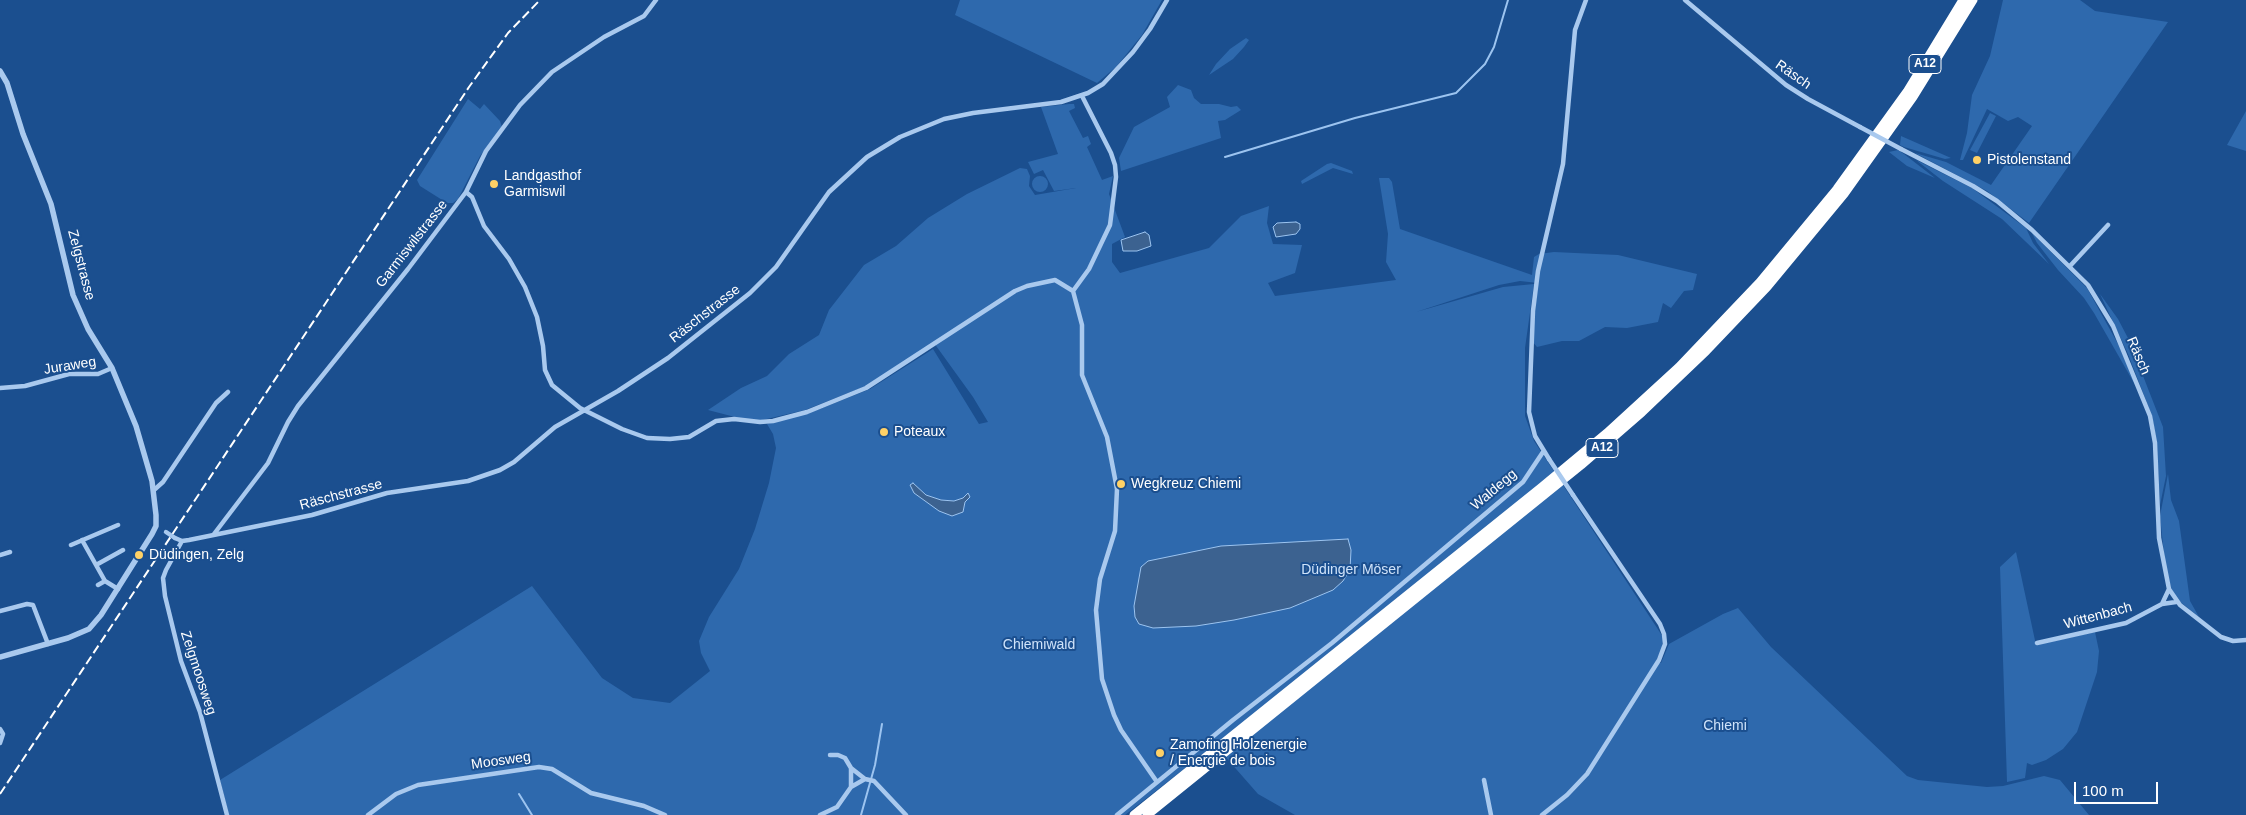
<!DOCTYPE html>
<meta charset="utf-8">
<style>
body{margin:0}
#map{position:relative;width:2246px;height:815px;overflow:hidden;background:#1b4f8f;font-family:Arial,sans-serif}
canvas{display:block}
.scale{position:absolute;left:2074px;top:782px;width:84px;height:22px;box-sizing:border-box;border:2px solid #fff;border-top:0;padding-left:6px;font-size:15px;line-height:18px;white-space:nowrap;color:#fff;-webkit-text-stroke:4px #1b4f8f;paint-order:stroke}
</style>
<div id="map">
<canvas width="2246" height="815"></canvas>
<div class="scale">100 m</div>
</div>
<script>
const c = document.querySelector('canvas').getContext('2d');
c.lineJoin = 'round';
function paint(path, color) { c.fillStyle = color; c.fill(path, 'evenodd'); }
const shape = rows => new Path2D(rows.map(r => 'M' + r).join(''));
function stroke(path, color, width, dash) { c.strokeStyle = color; c.lineWidth = width; c.lineCap = dash ? 'butt' : 'round'; c.setLineDash(dash || []); c.stroke(path); }
function drawText(font, color, halo, rows, align = 'center') {
  c.font = font + ' Arial,sans-serif'; c.lineWidth = 4; c.setLineDash([]); c.textBaseline = 'middle'; c.strokeStyle = halo; c.fillStyle = color; for (const [text, x, y, turn = 0] of rows) {
    c.save(); c.translate(x, y); c.rotate((+turn || 0) * Math.PI / 180); c.textAlign = isNaN(turn) ? turn : align; if (halo) c.strokeText(text, 0, 0); c.fillText(text, 0, 0); c.restore();
  }
}
const green = shape([
 [960,0,1162,0,1142,35,1116,67,1097,83,955,15],
 [2003,0,2080,0,2095,11,2168,22,2029,223,1987,191,1915,153,1946,162,1991,185,2032,126,2018,117,2008,121,1987,109,1963,160,1960,160,1967,133,1972,95,1990,56],
 [1246,38,1249,40,1244,47,1233,59,1209,75,1216,64,1230,49],
 [1178,85,1191,90,1194,98,1201,104,1219,104,1231,107,1237,106,1241,110,1225,120,1218,121,1221,138,1121,171,1119,158,1134,127,1170,107,1167,97],
 [468,99,480,109,484,104,500,121,502,127,480,156,458,199,453,203,447,203,420,186,417,180],
 [1069,104,1074,104,1075,108,1069,111,1083,138,1088,136,1091,144,1087,147,1102,180,1113,176,1109,194,1125,237,1112,244,1112,262,1120,273,1209,248,1241,216,1269,206,1267,223,1273,244,1302,245,1295,273,1268,283,1275,296,1396,280,1386,262,1388,234,1379,178,1389,178,1392,182,1400,229,1532,275,1534,257,1539,254,1554,252,1618,255,1697,274,1693,290,1684,291,1671,308,1663,303,1658,322,1627,328,1605,327,1579,341,1562,341,1537,347,1532,341,1538,283,1520,281,1499,285,1416,312,1503,287,1534,284,1525,348,1525,416,1534,441,1663,637,1662,648,1656,661,1661,663,1669,644,1723,614,1738,608,1771,647,1907,776,1918,780,1987,787,2003,786,2044,776,2060,780,2089,815,1295,815,1258,794,1215,745,1125,815,229,815,220,780,532,586,602,678,633,698,670,703,710,671,701,653,699,641,709,617,739,569,755,529,769,483,776,448,773,434,767,424,820,409,870,389,933,349,979,424,988,422,973,397,934,343,866,386,805,410,754,422,708,410,741,388,767,376,789,354,819,335,829,310,864,265,896,246,928,218,967,194,1020,168,1027,169,1030,176,1029,186,1035,195,1076,188,1054,191,1043,170,1034,174,1028,162,1058,154,1041,107],
 [2246,111,2246,151,2227,145],
 [1990,113,1996,116,1977,153,1970,150],
 [1901,136,1951,158,1945,159,1904,147,1900,145],
 [1898,150,1904,154,1935,178,1907,166,1889,152],
 [1916,160,1972,188,2026,228,2033,243,2049,264,2002,219,1943,181],
 [1331,163,1352,171,1353,174,1333,168,1302,184,1301,181,1327,164],
 '1032 184a8 8 0 1 1 16 0a8 8 0 1 1-16 0Z',
 [2032,233,2087,288,2118,344,2138,390,2094,313,2084,298,2058,270,2037,243],
 [2100,294,2118,319,2129,340,2163,427,2166,476,2160,505,2157,444,2152,416,2128,354],
 [2168,474,2171,500,2179,521,2190,601,2199,617,2178,600,2171,588,2165,563,2160,516],
 [2016,552,2036,645,2095,632,2099,651,2097,672,2077,732,2063,749,2046,760,2032,765,2027,763,2025,778,2007,782,2000,567]
]);
const water = shape([
 [1296,222,1300,224,1300,229,1296,234,1276,237,1273,227,1277,223,1296,222],
 [1145,232,1149,235,1151,246,1137,251,1123,251,1121,240,1145,232],
 [913,483,926,495,941,500,954,501,963,498,968,493,970,497,965,502,963,512,952,516,939,511,914,493,910,485,913,483],
 [1348,539,1351,550,1350,570,1343,581,1333,590,1290,608,1234,620,1196,626,1153,628,1139,624,1135,617,1134,606,1141,567,1148,561,1221,546,1348,539]
]);
const stream = shape([
 [1225,157,1355,118,1456,93,1485,64,1494,47,1508,0],
 [519,794,532,815],
 [861,815,875,765,882,724]
]);
const minor = shape([
 [1685,0,1786,85,1808,99,1860,127],
 [1901,149,1973,186,1997,201,2032,230,2088,285,2113,326,2150,416,2155,443,2159,538,2169,589,2180,605,2221,637,2233,641,2246,640],
 [466,192,472,197,484,226,509,259,525,287,537,317,543,346,545,370,552,385,580,408,622,429,647,438,670,439,689,437,716,421,734,419,760,422,773,421,807,412,866,388,1015,291,1027,286,1055,280,1073,291,1082,325,1082,375,1107,437,1117,489,1115,531,1100,579,1096,610,1102,679,1114,715,1121,730,1157,782],
 [2070,266,2108,225],
 [1073,291,1089,269,1110,225,1116,177,1115,165,1111,153,1082,96],
 [0,388,25,386,69,374,98,374,112,368],
 [1549,459,1535,436,1529,412,1533,311,1538,271,1563,164,1575,30,1586,0],
 [154,490,163,482,216,403,228,392],
 [214,534,268,463,288,422,298,406,408,269,466,192,486,151,520,105,552,72,604,37,644,16,656,0],
 [175,538,182,541,189,540,312,515,387,493,468,481,500,470,514,462,555,427,618,391,668,358,750,293,776,267,829,192,867,157,900,137,944,119,973,113,1061,102,1088,93,1103,84,1133,52,1150,29,1167,0],
 [82,540,105,581,118,589],
 [182,541,166,570,163,578,165,596,181,661,200,712,227,815],
 [71,545,118,525],
 [0,555,10,552],
 [96,565,123,550],
 [98,585,105,581],
 [2162,604,2169,589],
 [0,611,27,604,33,605,48,644],
 [2037,643,2126,623,2162,604,2176,602],
 [0,729,3,734,0,743],
 [851,768,865,779],
 [1484,780,1491,815],
 [851,787,865,779,874,781,906,815],
 [368,815,396,794,418,785,539,767,552,769,591,793,644,806,665,815],
 [820,815,837,807,851,787,851,768,845,758,838,755,830,755],
 [1117,815,1233,720,1332,643,1523,482,1543,452],
 [1542,815,1567,795,1587,774,1659,660,1665,644,1664,634,1660,624,1573,495]
]);
const tertiary = shape([
 [0,71,7,83,23,134,51,204,73,295,88,329,112,368,136,426,152,481,156,515,156,526,152,534,101,615,89,629,68,638,0,657]
]);
const motorway = shape([
 [1134,815,1542,487,1607,433,1679,367,1760,282,1837,189,1907,92,1963,0],
 [1147,815,1581,465,1642,412,1706,351,1767,287,1844,194,1913,97,1973,0]
]);
const rail = shape([
 [0,794,469,87,508,33,540,0]
]);
const minorBridge = shape([
 [1860,127,1901,149],
 [1549,459,1573,495],
 [166,532,175,538]
]);
const markers = [
 [1977,160,5,"#ffd166"],
 [494,184,5,"#ffd166"],
 [884,432,5,"#ffd166"],
 [1121,484,5,"#ffd166"],
 [139,555,5,"#ffd166"],
 [1160,753,5,"#ffd166"]
];
const shields = [
 [1925,64,32],
 [1602,448,32]
];
const shieldNames = [
 ["A12",1925,64],
 ["A12",1602,448]
];
const streetNames = [
 ["Räsch",1793,75,35],
 ["Garmiswilstrasse",412,244,-52],
 ["Zelgstrasse",81,265,75],
 ["Räschstrasse",705,314,-38],
 ["Räsch",2138,356,67],
 ["Juraweg",70,366,-9],
 ["Waldegg",1494,490,-40],
 ["Räschstrasse",341,495,-15],
 ["Wittenbach",2098,616,-15],
 ["Zelgmoosweg",198,673,72],
 ["Moosweg",501,761,-8]
];
const poiNames = [
 ["Pistolenstand",1987,160],
 ["Landgasthof",504,176],
 ["Garmiswil",504,192],
 ["Poteaux",894,432],
 ["Wegkreuz Chiemi",1131,484],
 ["Düdingen, Zelg",149,555],
 ["Zamofing Holzenergie",1170,745],
 ["/ Energie de bois",1170,761]
];
const parkNames = [
 ["Düdinger Möser",1351,570],
 ["Chiemiwald",1039,645],
 ["Chiemi",1725,726]
];
paint(green, '#2e69ad');
paint(water, '#3c6290');
stroke(water, '#9cc4f0', 1);
stroke(stream, '#9cc4f0', 2);
stroke(minor, '#a9c9ee', 4.5);
stroke(tertiary, '#a9c9ee', 5.5);
stroke(motorway, '#fff', 9);
stroke(rail, '#fff', 2, [9, 4]);
stroke(minorBridge, '#a9c9ee', 4.5);
for (const [x, y, r, color] of markers) { const dot = new Path2D(); dot.arc(x, y, r, 0, 2 * Math.PI); c.fillStyle = color; c.fill(dot); stroke(dot, '#1b4f8f', 2); }
for (const [x, y, w] of shields) { const box = new Path2D(); box.roundRect(x - w / 2, y - 9.5, w, 19, 4); c.fillStyle = '#1b4f8f'; c.fill(box); stroke(box, '#fff', 1); }
drawText('bold 12px', '#fff', null, shieldNames);
drawText('14px', '#fff', '#1b4f8f', streetNames);
drawText('14px', '#fff', '#1b4f8f', poiNames, 'left');
drawText('14px', '#cfe3fa', '#1b4f8f', parkNames);
</script>
